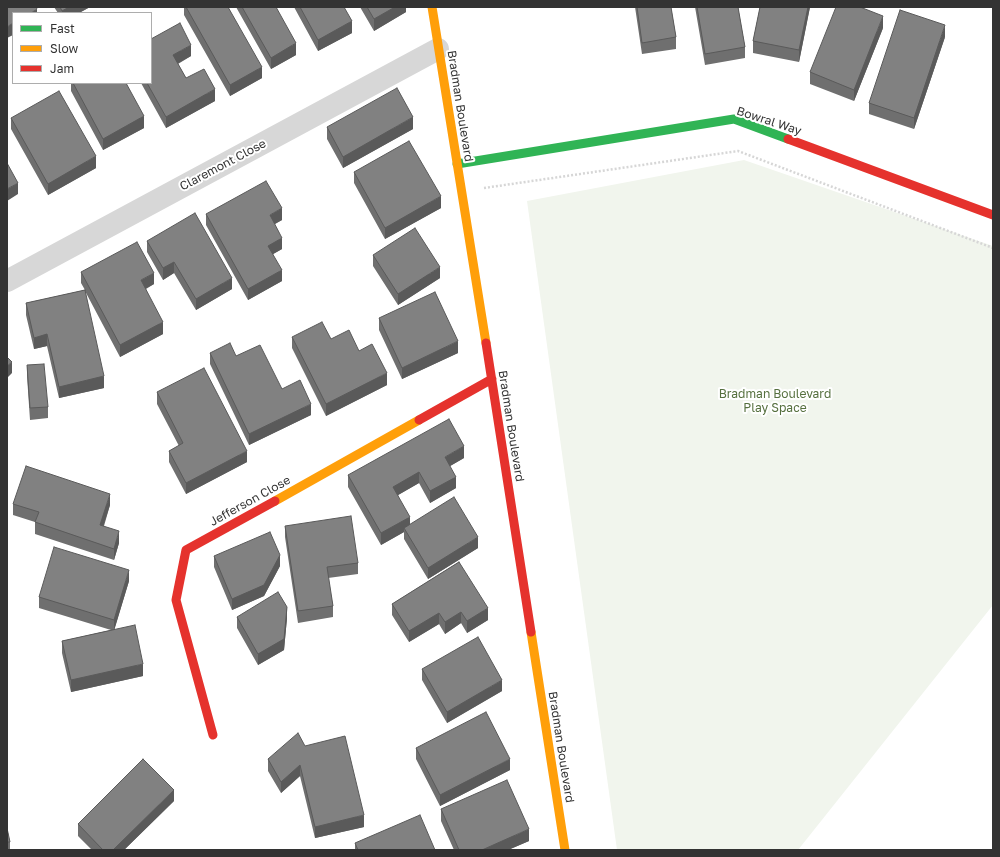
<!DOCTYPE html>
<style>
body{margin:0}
#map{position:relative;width:1000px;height:857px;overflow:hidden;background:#fff;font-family:"Golos Text",sans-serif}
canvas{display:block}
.frame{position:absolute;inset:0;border:8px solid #333;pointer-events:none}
.legend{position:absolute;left:12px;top:12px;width:140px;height:72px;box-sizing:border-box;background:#fff;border:1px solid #adadad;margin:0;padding:5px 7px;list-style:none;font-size:12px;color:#333}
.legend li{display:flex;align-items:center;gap:8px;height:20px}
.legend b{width:20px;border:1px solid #adadad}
</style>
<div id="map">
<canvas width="1000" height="857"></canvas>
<div class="frame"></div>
<ul class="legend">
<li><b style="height:5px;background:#30b455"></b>Fast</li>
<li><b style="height:5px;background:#ff9f0a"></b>Slow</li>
<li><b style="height:5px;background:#e5322d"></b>Jam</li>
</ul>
</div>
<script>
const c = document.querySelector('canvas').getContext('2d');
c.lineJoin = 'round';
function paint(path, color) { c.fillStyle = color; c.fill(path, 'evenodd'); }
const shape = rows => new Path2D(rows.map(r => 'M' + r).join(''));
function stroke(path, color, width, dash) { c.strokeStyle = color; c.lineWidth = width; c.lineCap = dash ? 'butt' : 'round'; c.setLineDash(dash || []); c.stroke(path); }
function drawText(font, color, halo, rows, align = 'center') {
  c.font = font + ' "Golos Text",sans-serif'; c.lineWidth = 4; c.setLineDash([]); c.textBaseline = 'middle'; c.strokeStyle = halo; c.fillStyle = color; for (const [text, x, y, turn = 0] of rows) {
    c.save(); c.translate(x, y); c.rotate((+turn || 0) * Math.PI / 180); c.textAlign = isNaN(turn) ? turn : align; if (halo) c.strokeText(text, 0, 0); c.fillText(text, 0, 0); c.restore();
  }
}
const green = shape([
 [744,160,993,246,993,605,798,850,617,850,527,201]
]);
const path = shape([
 [484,188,738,151,993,248]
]);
const street = shape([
 [7,281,438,49]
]);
const fast = shape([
 [457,164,734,119,788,139]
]);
const slow = shape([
 [432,7,486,343],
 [275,501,419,420],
 [531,632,565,850]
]);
const jam = shape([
 [788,139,993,215],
 [486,343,531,632],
 [419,420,492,379],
 [213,735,176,600,186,550,275,501]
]);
const wall = shape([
 [54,7,90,7,79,13,58,13],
 [184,7,228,7,262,78,230,96,184,15],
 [236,7,276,7,296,55,271,69],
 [294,7,344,7,352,33,318,51],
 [360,7,406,7,406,12,374,31],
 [635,7,671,7,676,37,676,49,642,54],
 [695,7,738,7,745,47,745,58,705,65],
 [760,7,810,7,799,62,753,53,753,41],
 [883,28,854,101,810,84,810,72],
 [945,37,914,129,869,114,869,103],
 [151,39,191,56,178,64,186,78,215,101,166,128,141,83,151,83],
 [71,83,126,83,144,128,103,150,71,91],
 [11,118,96,168,48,195,11,129],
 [327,127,413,129,343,168,327,139],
 [354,172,441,208,385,239,354,183],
 [206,214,282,220,274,224,282,249,273,254,282,281,248,300,206,225],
 [147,241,232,289,196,310,174,273,163,280,147,252],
 [373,255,440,278,398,305,373,266],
 [81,272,154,284,146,289,163,334,120,357,85,291,104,388,59,398,47,346,34,349,26,315,26,303,85,290,81,283],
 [379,318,458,353,402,379,379,330],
 [292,337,331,339,359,351,387,385,326,416,292,348],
 [210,353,236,356,282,389,311,415,249,445,210,364],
 [27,365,48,407,48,418,30,420,27,376],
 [157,392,247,462,186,494,169,462,169,451,179,446,157,404],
 [464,458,450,466,456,488,430,503,419,483,398,495,410,524,478,548,428,579,404,539,404,532,381,545,348,487,348,475],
 [13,504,110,505,104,526,119,543,114,560,35,534,35,522,13,515],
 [285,526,358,563,358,574,328,578,333,606,333,617,298,623,285,537],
 [214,556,280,566,264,596,232,610,214,567],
 [459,562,488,620,467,633,461,623,445,634,439,624,409,642,392,615,392,604],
 [129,581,114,630,143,676,71,692,62,653,62,641,111,630,39,608,39,597],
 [237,617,287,618,284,650,258,665,237,628],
 [422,669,502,691,447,723,422,680],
 [305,746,364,827,315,838,300,776,281,793,268,771,268,759],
 [416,748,510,770,440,806,416,759],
 [174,801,124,850,92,850,78,836,78,824],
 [441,809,529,841,508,850,454,850,441,821],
 [7,828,10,842,10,850,7,850],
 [355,843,435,850,355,850]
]);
const shadedWall = shape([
 [69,7,90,7,79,13,62,13,62,11],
 [395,7,406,7,406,12,374,31,374,19],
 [808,7,810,7,799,62,799,50],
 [37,9,37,13,31,13],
 [883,16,883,28,854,101,854,90],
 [352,21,352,33,318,51,318,40],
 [13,23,13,35,7,38,7,27],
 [945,25,945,37,914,129,914,118],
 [296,43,296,55,271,69,271,58],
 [191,45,191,56,173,66,173,55],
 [262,67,262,78,230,96,230,85],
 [215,89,215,101,166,128,166,117],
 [144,116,144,128,103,150,103,139],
 [413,117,413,129,343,168,343,157],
 [96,156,96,168,48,195,48,184],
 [18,183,18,194,7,201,7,189],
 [441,196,441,208,385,239,385,228],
 [282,208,282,220,270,227,270,215],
 [282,238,282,249,268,257,268,246],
 [174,262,174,273,163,280,163,268],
 [440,267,440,278,398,305,398,294],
 [282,270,282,281,248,300,248,289],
 [154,273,154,284,141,291,141,280],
 [232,278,232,289,196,310,196,299],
 [163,322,163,334,120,357,120,345],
 [47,334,47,346,34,349,34,338],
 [458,341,458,353,402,379,402,368],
 [12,362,12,373,7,378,7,366],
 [387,373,387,385,326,416,326,404],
 [104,376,104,388,59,398,59,387],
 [311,404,311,415,249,445,249,434],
 [464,446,464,458,445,469,445,457],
 [247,451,247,462,186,494,186,483],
 [419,472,419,483,393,498,393,487],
 [456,477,456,488,430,503,430,491],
 [110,494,110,505,100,536,100,525],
 [410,517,410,528,404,528,404,532,381,545,381,533],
 [119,531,119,543,114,560,114,549],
 [478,537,478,548,428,579,428,568],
 [280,555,280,566,264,596,232,610,232,599],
 [129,570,129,581,114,631,114,620],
 [287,607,287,618,284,650,258,665,258,654],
 [488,608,488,620,467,633,467,621],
 [461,612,461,623,445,634,445,622],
 [439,613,439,624,409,642,409,631],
 [143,664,143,676,71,692,71,680],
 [502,680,502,691,447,723,447,712],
 [510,759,510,770,440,806,440,795],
 [300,765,300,776,281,793,281,782],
 [174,790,174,801,124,850,113,850],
 [364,815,364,827,315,838,315,827],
 [529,829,529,841,508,850,482,850]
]);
const building = shape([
 [7,7,36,7,37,9,31,13,13,13,13,23,7,27,7,7],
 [60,7,69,7,62,11,60,7],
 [186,7,228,7,262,67,230,85,186,7],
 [242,7,276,7,296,43,271,58,242,7],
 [300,7,344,7,352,21,318,40,300,7],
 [367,7,395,7,374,19,367,7],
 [637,7,671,7,676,37,642,43,637,7],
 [697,7,738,7,745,47,705,54,697,7],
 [760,7,808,7,799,50,753,41,760,7],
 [836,7,860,7,883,16,854,90,810,72,836,7],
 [900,10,945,25,914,118,869,103,900,10],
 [180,23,191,45,173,55,186,78,204,69,215,89,166,117,147,83,151,83,151,39,180,23],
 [73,83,126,83,144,116,103,139,73,83],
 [397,88,413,117,343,157,327,127,397,88],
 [59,91,96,156,48,184,11,118,59,91],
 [409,141,441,196,385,228,354,172,409,141],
 [7,163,18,183,7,189,7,163],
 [266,181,282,208,270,215,282,238,268,246,282,270,248,289,206,214,266,181],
 [195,213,232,278,196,299,174,262,163,268,147,241,195,213],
 [415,228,440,267,398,294,373,255,415,228],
 [137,242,154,273,141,280,163,322,120,345,81,272,137,242],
 [85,290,104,376,59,387,47,334,34,338,26,303,85,290],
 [435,292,458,341,402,368,379,318,435,292],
 [322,322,331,339,349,330,359,351,372,344,387,373,326,404,292,337,322,322],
 [230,343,236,356,260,345,282,389,300,380,311,404,249,434,210,353,230,343],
 [7,357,12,362,7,366,7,357],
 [44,364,48,407,30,408,27,365,44,364],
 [204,368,247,451,186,483,169,451,183,443,157,392,204,368],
 [449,419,464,446,445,457,456,477,430,491,419,472,393,487,410,517,381,533,348,475,449,419],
 [26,466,110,494,100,525,119,531,114,549,35,522,39,512,13,504,26,466],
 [454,497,478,537,428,568,404,528,454,497],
 [351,516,358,563,327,567,333,606,298,611,285,526,351,516],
 [270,532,280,555,264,585,232,599,214,556,270,532],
 [54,547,129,570,114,620,39,597,54,547],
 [459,562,488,608,467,621,461,612,445,622,439,613,409,631,392,604,459,562],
 [278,592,287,607,284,639,258,654,237,617,278,592],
 [135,625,143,664,71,680,62,641,135,625],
 [478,637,502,680,447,712,422,669,478,637],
 [486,712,510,759,440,795,416,748,486,712],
 [298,733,305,746,345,736,364,815,315,827,300,765,281,782,268,759,298,733],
 [143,759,174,790,113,850,103,850,78,824,143,759],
 [507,780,529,829,482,850,459,850,441,809,507,780],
 [420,815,435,850,358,850,355,843,420,815],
 [7,828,10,842,7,842,7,828]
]);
const streetNames = [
 ["Bradman Boulevard",460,106,81],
 ["Bowral Way",769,121,18],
 ["Claremont Close",223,165,-28],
 ["Bradman Boulevard",511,426,81],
 ["Jefferson Close",250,501,-29],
 ["Bradman Boulevard",561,747,81]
];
const parkNames = [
 ["Bradman Boulevard",775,394],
 ["Play Space",775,408]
];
paint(green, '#f1f5ed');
stroke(path, '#d6d6d6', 2.5, [2, 2]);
stroke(street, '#d7d7d7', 22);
stroke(fast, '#30b455', 9);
stroke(slow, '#ff9f0a', 9);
stroke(jam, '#e5322d', 9);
paint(wall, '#6f6f6f');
paint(shadedWall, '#5a5a5a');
paint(building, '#818181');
stroke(building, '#5a5a5a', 1);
drawText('12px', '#333', '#fff', streetNames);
drawText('12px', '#56703f', '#fff', parkNames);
</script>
